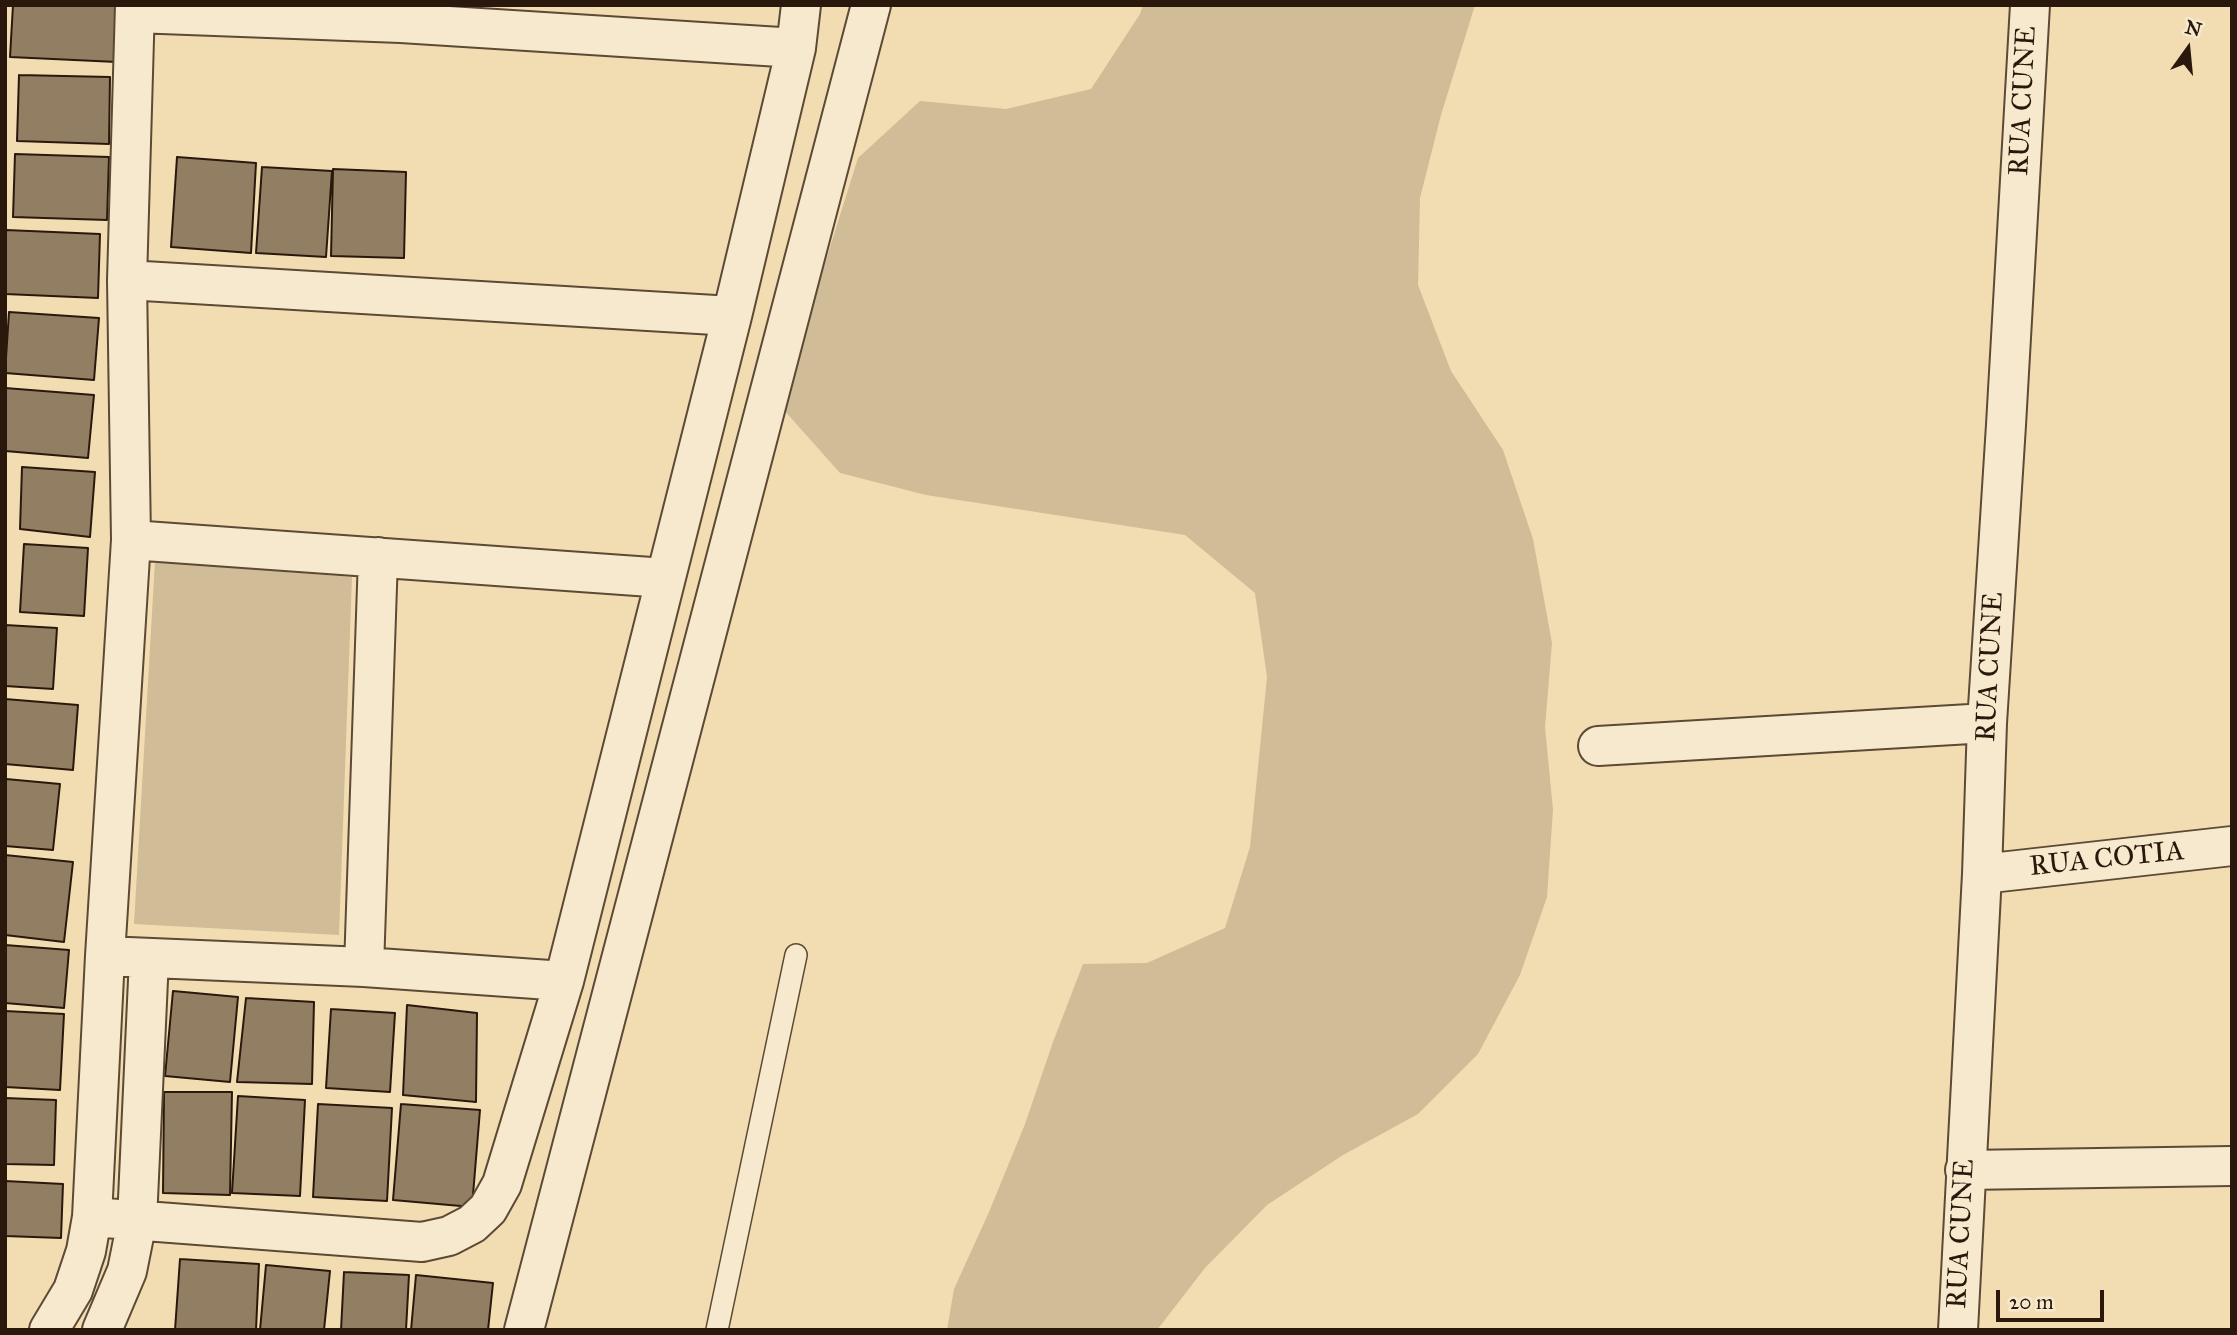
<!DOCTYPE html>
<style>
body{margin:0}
#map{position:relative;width:2237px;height:1335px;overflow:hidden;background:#f2ddb2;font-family:"IM FELL Great Primer",serif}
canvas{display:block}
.frame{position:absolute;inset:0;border:7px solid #2a180c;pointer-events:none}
.north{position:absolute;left:2153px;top:14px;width:70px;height:70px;-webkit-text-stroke:5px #f7e9cd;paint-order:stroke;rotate:15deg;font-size:19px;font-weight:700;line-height:28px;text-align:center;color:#2a180c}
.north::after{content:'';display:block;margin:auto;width:24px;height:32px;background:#2a180c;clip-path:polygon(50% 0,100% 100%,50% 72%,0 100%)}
.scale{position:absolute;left:1996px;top:1290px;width:108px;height:32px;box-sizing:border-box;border:4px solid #2a180c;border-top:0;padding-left:9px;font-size:21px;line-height:24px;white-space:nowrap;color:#2a180c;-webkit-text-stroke:5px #f7e9cd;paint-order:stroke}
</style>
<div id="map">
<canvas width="2237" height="1335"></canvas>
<div class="frame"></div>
<div class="north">N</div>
<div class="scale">20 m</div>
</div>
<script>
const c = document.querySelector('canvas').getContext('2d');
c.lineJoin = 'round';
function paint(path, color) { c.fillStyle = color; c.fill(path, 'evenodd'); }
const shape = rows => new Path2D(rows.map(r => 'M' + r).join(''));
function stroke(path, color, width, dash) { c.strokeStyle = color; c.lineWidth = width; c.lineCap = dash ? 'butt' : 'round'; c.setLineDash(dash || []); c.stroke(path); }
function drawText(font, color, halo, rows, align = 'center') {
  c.font = font + ' "IM FELL Great Primer",serif'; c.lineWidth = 5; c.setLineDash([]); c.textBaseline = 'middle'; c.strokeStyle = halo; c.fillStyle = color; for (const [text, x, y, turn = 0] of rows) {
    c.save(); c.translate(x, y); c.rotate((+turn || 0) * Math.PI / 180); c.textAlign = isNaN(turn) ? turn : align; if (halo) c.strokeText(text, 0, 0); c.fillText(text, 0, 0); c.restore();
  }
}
const green = shape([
 [1143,5,1475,5,1441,115,1420,198,1418,285,1451,371,1503,450,1533,539,1552,643,1545,727,1553,810,1547,897,1520,975,1478,1054,1418,1114,1343,1155,1267,1205,1205,1268,1157,1330,947,1330,954,1289,989,1212,1025,1124,1053,1042,1083,964,1147,963,1225,928,1250,847,1267,677,1255,593,1185,535,926,495,840,473,783,409,805,327,858,158,920,101,1006,109,1091,89,1140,14],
 [155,561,352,577,339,935,134,924]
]);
const building = shape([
 [13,5,119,5,117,62,10,57,13,5],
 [19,75,110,77,109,144,17,141,19,75],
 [15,154,109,157,107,220,13,217,15,154],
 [177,157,256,163,251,253,171,247,177,157],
 [262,167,332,171,326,257,256,253,262,167],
 [333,169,406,172,404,258,331,256,333,169],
 [6,230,100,234,98,298,5,294,6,230],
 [9,312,99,318,94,380,5,373,9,312],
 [5,388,94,395,88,458,5,451,5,388],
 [22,467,95,472,90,537,20,529,22,467],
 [24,544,88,548,84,616,20,612,24,544],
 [5,625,57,628,53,689,5,686,5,625],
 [5,699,78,705,73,770,5,764,5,699],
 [6,779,60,784,53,850,5,846,6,779],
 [5,855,73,862,64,942,5,935,5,855],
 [5,945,69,950,64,1008,5,1003,5,945],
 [173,991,238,997,230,1082,165,1076,173,991],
 [246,998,314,1002,312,1084,237,1082,246,998],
 [407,1005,477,1013,476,1102,403,1095,407,1005],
 [331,1009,395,1013,390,1092,326,1088,331,1009],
 [5,1011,64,1014,60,1090,5,1087,5,1011],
 [164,1092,232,1092,230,1195,163,1193,164,1092],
 [238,1096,305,1100,300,1196,232,1193,238,1096],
 [5,1098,56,1100,54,1165,5,1164,5,1098],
 [318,1104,392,1108,387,1201,313,1197,318,1104],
 [401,1104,480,1110,472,1207,393,1200,401,1104],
 [5,1181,63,1184,61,1238,5,1236,5,1181],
 [180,1259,259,1264,256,1330,175,1330,180,1259],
 [266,1265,330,1271,324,1330,260,1330,266,1265],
 [344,1272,409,1275,406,1330,341,1330,344,1272],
 [416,1275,493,1283,488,1330,411,1330,416,1275]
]);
const service = shape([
 [717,1330,796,955]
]);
const minor = shape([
 [135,13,401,23,796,48],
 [127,280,732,316],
 [131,540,665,578],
 [1598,746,1987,723],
 [1982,874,2232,846],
 [105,956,364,967,564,981],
 [364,967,378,557],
 [1965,1170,2232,1166],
 [92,1217,422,1242,449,1236,472,1224,488,1209,502,1184,564,981,732,316,796,48,801,5],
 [49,1330,73,1290,86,1251,92,1217,105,956,131,540,127,280,135,5],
 [102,1330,127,1271,137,1221,149,958],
 [524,1330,871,5],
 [1958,1330,1982,874,1987,723,2006,425,2030,5]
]);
const streetNames = [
 ["RUA CUNE",2024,101,-87],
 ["RUA CUNE",1991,667,-87],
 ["RUA COTIA",2107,860,-6],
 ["RUA CUNE",1962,1234,-87]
];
paint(green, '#d0bc96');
paint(building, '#927e62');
stroke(building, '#2a180c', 2);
stroke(service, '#5c4936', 24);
stroke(minor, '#5c4936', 42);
stroke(service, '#f7e9cd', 21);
stroke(minor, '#f7e9cd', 38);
drawText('28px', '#2a180c', '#f7e9cd', streetNames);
</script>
